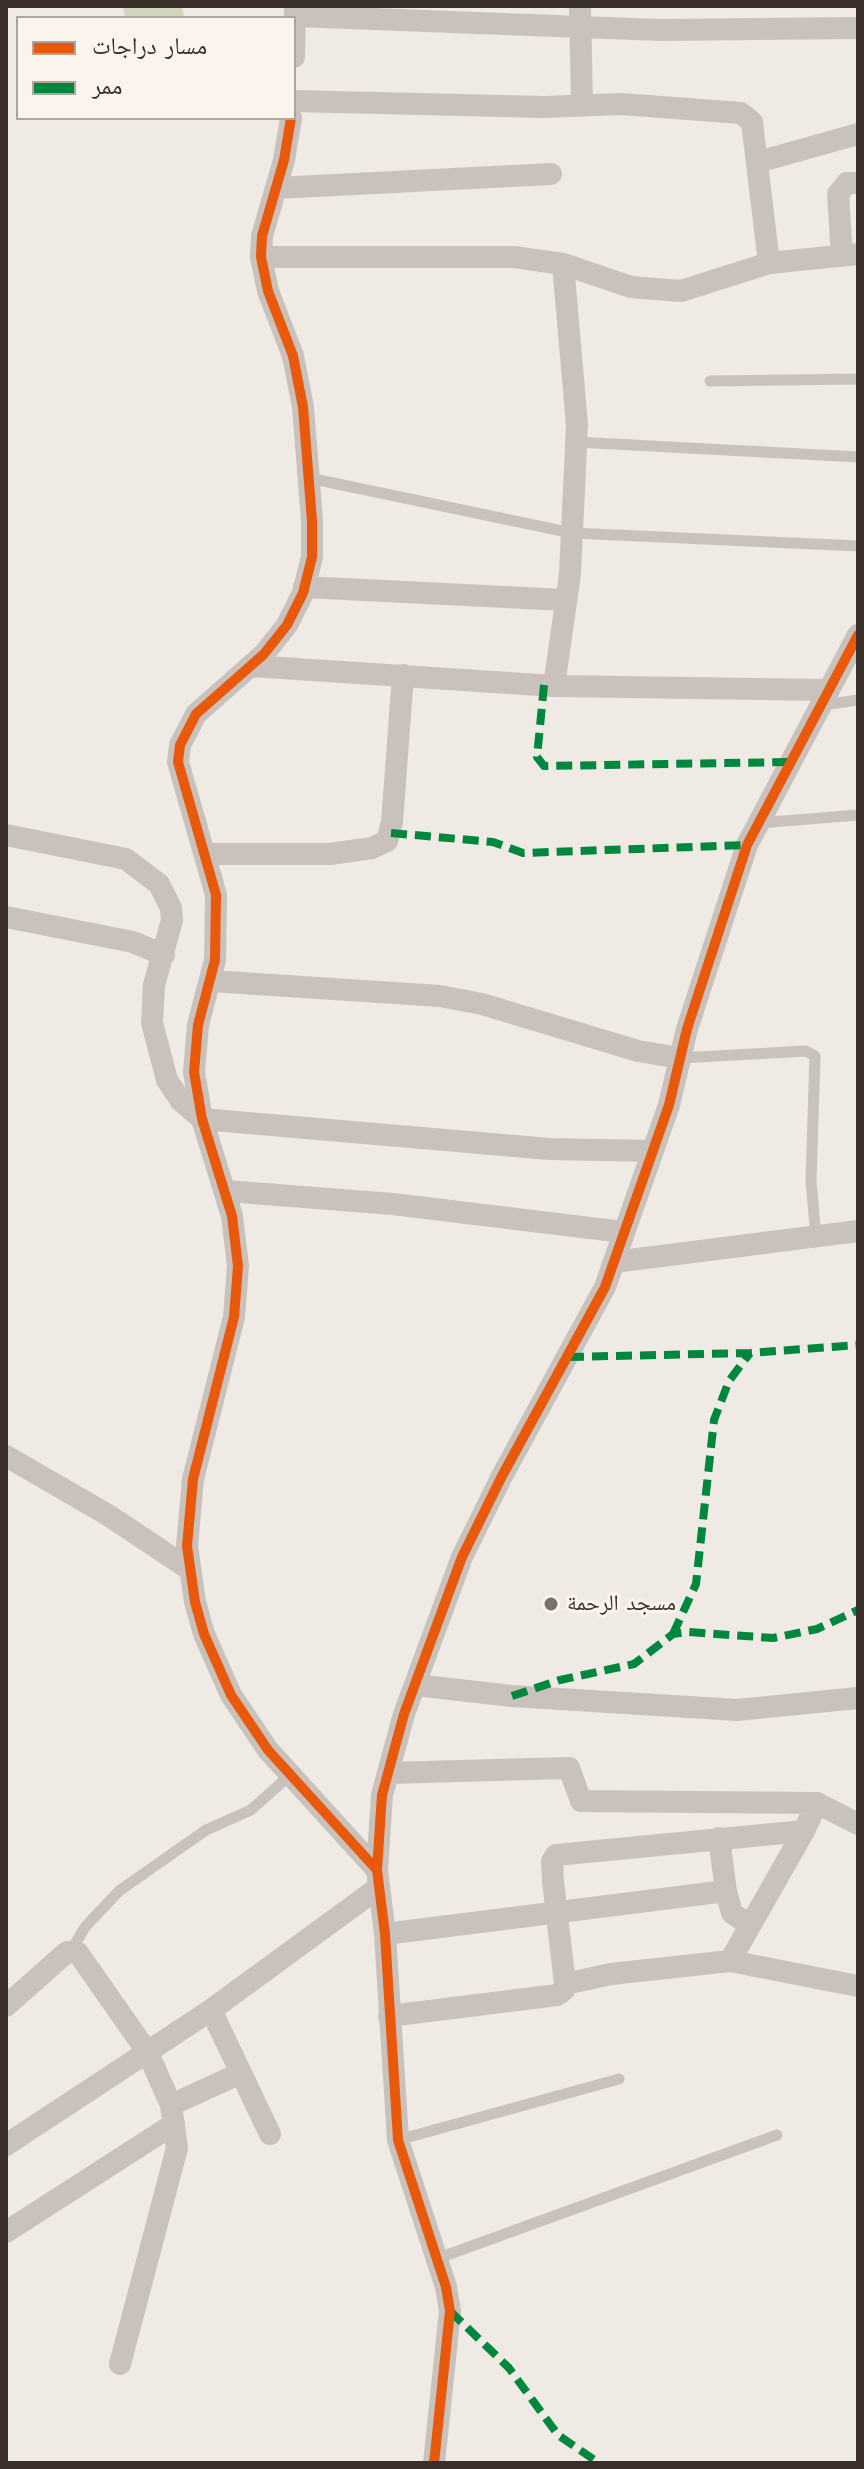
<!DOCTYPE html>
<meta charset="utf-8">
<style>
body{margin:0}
#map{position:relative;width:864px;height:2469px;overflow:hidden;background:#efeae4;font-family:"Work Sans","Noto Naskh Arabic",sans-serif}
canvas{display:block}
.frame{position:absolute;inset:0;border:8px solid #3a2f2a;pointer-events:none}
.legend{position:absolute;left:16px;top:16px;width:280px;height:104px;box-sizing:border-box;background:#fbf4ec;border:2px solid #aea59e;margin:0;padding:10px 14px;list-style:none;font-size:24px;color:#3a2f2a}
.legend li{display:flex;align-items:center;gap:16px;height:40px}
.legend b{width:40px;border:2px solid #aea59e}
</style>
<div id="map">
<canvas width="864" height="2469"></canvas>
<div class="frame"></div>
<ul class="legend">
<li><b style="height:10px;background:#e8590c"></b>مسار دراجات</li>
<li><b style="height:10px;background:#00873e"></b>ممر</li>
</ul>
</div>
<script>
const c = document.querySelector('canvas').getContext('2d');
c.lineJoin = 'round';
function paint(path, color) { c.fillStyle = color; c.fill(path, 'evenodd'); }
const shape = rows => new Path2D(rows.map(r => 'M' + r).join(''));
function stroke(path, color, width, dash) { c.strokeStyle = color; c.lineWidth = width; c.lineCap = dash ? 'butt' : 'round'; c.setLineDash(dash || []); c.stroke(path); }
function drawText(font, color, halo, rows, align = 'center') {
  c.font = font + ' "Work Sans","Noto Naskh Arabic",sans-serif'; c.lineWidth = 6; c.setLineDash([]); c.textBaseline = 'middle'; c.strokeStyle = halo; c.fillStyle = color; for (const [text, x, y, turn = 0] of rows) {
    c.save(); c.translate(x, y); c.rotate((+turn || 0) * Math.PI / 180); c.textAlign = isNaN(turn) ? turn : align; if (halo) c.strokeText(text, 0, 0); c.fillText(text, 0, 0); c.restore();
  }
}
const green = shape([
 [123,6,182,6,184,18,125,18]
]);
const service = shape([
 [710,381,858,379],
 [576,442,858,457],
 [309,478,572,533,858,546],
 [823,705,858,700],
 [759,823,858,815],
 [680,1058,806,1051,815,1056,811,1181,816,1237],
 [71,1951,85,1927,119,1891,206,1830,251,1810,290,1775],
 [398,2140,619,2079],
 [436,2259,777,2135]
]);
const minor = shape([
 [580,6,582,105],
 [296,16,660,30,858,28],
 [294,57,295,6],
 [294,101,544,107,621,104,741,113,752,122,769,263],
 [291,118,284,160,262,236,261,257,268,291,293,356,303,407,312,521,312,557,303,593,287,625,264,654,196,714,180,745,178,762,216,895,215,960,198,1025,194,1072,202,1119,232,1216,238,1266,234,1317,193,1479,187,1546,195,1602,204,1634,231,1695,268,1750,377,1870],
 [758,162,858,134],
 [276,188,551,174],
 [842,256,838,194,847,183,858,183],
 [261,257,514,257,563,264,631,287,681,291,769,263,858,254],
 [563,264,577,425,570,574,554,686,829,690],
 [304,587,566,600],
 [251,666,554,686],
 [6,835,126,859,159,884,171,908,172,920,154,985,152,1023,167,1080,181,1101,202,1119,549,1149,653,1151],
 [205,854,330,854,372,848,387,841,392,822,403,675],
 [6,917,133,942,164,955],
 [211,981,440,996,482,1004,638,1051,680,1058],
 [226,1191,393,1204,623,1232],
 [614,1262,858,1231],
 [6,1456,108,1515,189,1569],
 [415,1685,512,1696,737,1710,858,1698],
 [388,1773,569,1768,581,1801,817,1803,858,1824],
 [817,1803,804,1831,556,1855,552,1861,553,1881,565,1984,611,1974,730,1961,858,1986],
 [726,1891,732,1913,748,1924],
 [385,1934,726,1891,719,1838],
 [730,1961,804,1831],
 [6,2006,67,1952,78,1953,148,2053,171,2105,177,2148,120,2364],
 [211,2010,270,2134],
 [389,2016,557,1995,564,1990,565,1984],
 [171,2105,241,2073],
 [6,2145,211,2010,378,1888],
 [6,2232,174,2124],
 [434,2463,450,2311,446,2287,398,2140,385,1934,377,1870,382,1795,404,1714,462,1557,502,1476,605,1287,669,1105,687,1029,747,845,858,635]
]);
const quiet = shape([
 [544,685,537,757,544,766,789,762],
 [391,833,493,842,523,853,747,845],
 [568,1357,750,1353,858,1345],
 [673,1634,696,1584,714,1420,729,1381,750,1353],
 [512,1696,560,1680,634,1664,673,1634,688,1632,773,1638,817,1629,858,1610],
 [450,2311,509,2368,558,2435,599,2463]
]);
const cycleway = shape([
 [291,118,284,160,262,236,261,257,268,291,293,356,303,407,312,521,312,557,303,593,287,625,264,654,196,714,180,745,178,762,216,895,215,960,198,1025,194,1072,202,1119,232,1216,238,1266,234,1317,193,1479,187,1546,195,1602,204,1634,231,1695,268,1750,377,1870],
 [434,2463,450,2311,446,2287,398,2140,385,1934,377,1870,382,1795,404,1714,462,1557,502,1476,605,1287,669,1105,687,1029,747,845,858,635]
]);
const markers = [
 [551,1604,8,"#79706b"]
];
const poiNames = [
 ["مسجد الرحمة",567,1604]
];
paint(green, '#d1d5be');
stroke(service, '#c9c2bc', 11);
stroke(minor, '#c9c2bc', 22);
stroke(quiet, '#00873e', 8, [16, 8]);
stroke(cycleway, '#e8590c', 10);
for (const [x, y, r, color] of markers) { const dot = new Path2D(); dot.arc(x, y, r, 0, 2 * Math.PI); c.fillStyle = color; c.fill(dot); stroke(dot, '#fbf4ec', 3); }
drawText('22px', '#3a2f2a', '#fbf4ec', poiNames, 'left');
</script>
